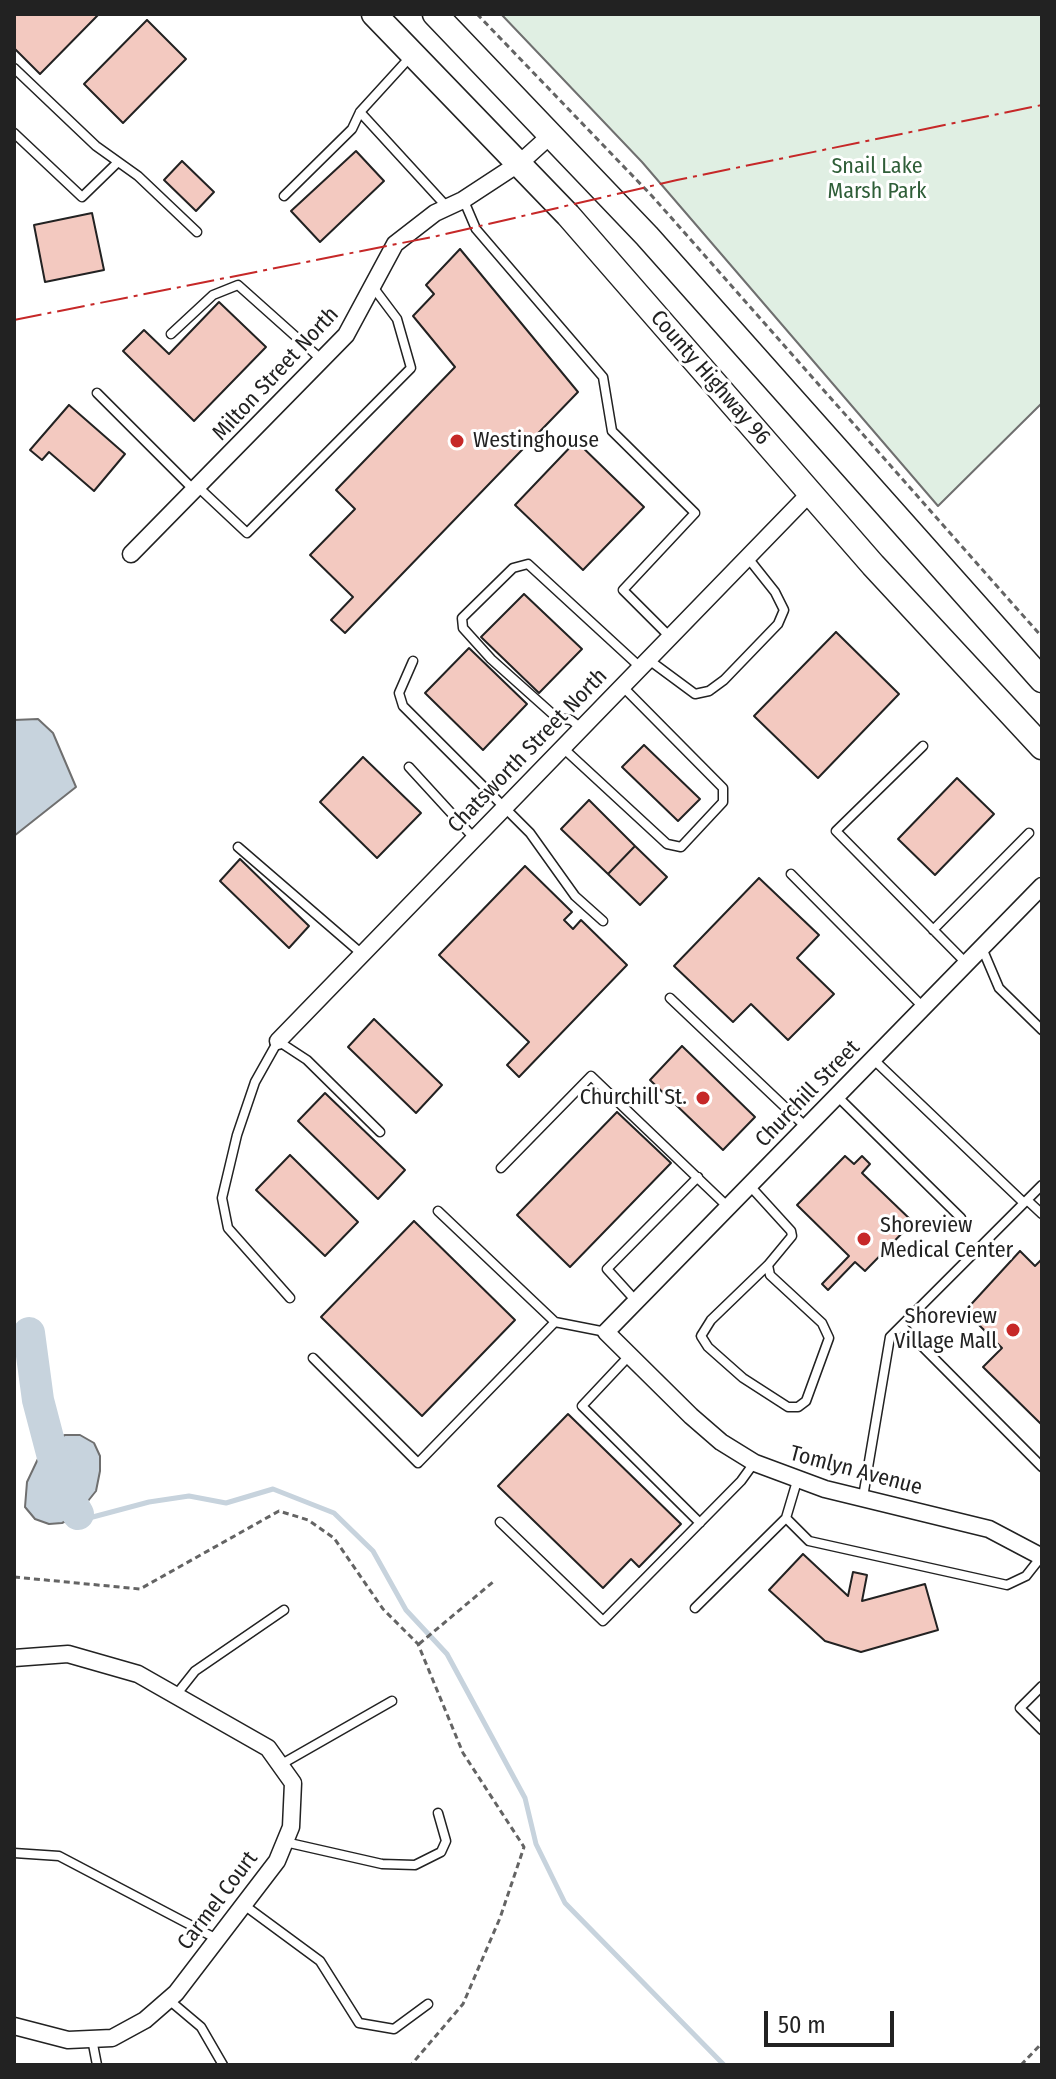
<!DOCTYPE html>
<style>
body{margin:0}
#map{position:relative;width:1056px;height:2079px;overflow:hidden;background:#fff;font-family:"Fira Sans Condensed",sans-serif}
canvas{display:block}
.frame{position:absolute;inset:0;border:16px solid #222;pointer-events:none}
.scale{position:absolute;left:764px;top:2011px;width:130px;height:36px;box-sizing:border-box;border:4px solid #222;border-top:0;padding-left:10px;font-size:24px;line-height:28px;white-space:nowrap;color:#222;-webkit-text-stroke:6px #fff;paint-order:stroke}
</style>
<div id="map">
<canvas width="1056" height="2079"></canvas>
<div class="frame"></div>
<div class="scale">50 m</div>
</div>
<script>
const c = document.querySelector('canvas').getContext('2d');
c.lineJoin = 'round';
function paint(path, color) { c.fillStyle = color; c.fill(path, 'evenodd'); }
const shape = rows => new Path2D(rows.map(r => 'M' + r).join(''));
function stroke(path, color, width, dash) { c.strokeStyle = color; c.lineWidth = width; c.lineCap = dash ? 'butt' : 'round'; c.setLineDash(dash || []); c.stroke(path); }
function drawText(font, color, halo, rows, align = 'center') {
  c.font = font + ' "Fira Sans Condensed",sans-serif'; c.lineWidth = 6; c.setLineDash([]); c.textBaseline = 'middle'; c.strokeStyle = halo; c.fillStyle = color; for (const [text, x, y, turn = 0] of rows) {
    c.save(); c.translate(x, y); c.rotate((+turn || 0) * Math.PI / 180); c.textAlign = isNaN(turn) ? turn : align; if (halo) c.strokeText(text, 0, 0); c.fillText(text, 0, 0); c.restore();
  }
}
const green = shape([
 [501,14,1042,14,1042,403,938,506,642,162,501,14]
]);
const water = shape([
 [38,719,53,733,76,787,14,836,14,720,38,719],
 [65,1435,80,1435,94,1443,100,1456,100,1471,96,1491,76,1516,62,1523,49,1524,35,1519,25,1507,27,1482,45,1444,65,1435]
]);
const stream = shape([
 [78,1514,89,1518,149,1502,189,1496,226,1503,273,1489,334,1513,373,1551,406,1610,447,1654,525,1798,536,1844,565,1903,724,2065]
]);
const river = shape([
 [29,1333,38,1400,59,1480,78,1514]
]);
const building = shape([
 [14,14,99,14,40,74,14,48,14,14],
 [147,20,186,59,123,123,84,84,147,20],
 [356,151,384,181,320,242,291,211,356,151],
 [182,161,214,192,196,211,164,180,182,161],
 [92,213,104,270,45,282,34,225,92,213],
 [460,249,578,392,345,633,331,620,353,597,310,555,355,509,336,490,455,367,413,316,434,294,426,285,460,249],
 [219,302,266,347,194,421,123,351,144,330,169,354,219,302],
 [69,405,125,454,94,491,49,452,42,460,30,450,69,405],
 [576,441,644,507,583,570,515,505,576,441],
 [524,594,582,649,539,693,481,637,524,594],
 [836,632,899,694,818,778,754,716,836,632],
 [469,648,527,704,483,750,425,693,469,648],
 [644,745,700,799,678,821,622,767,644,745],
 [363,757,421,813,377,858,320,802,363,757],
 [957,778,994,814,935,875,898,839,957,778],
 [589,800,635,846,608,874,561,829,589,800],
 [635,846,667,877,640,905,608,874,635,846],
 [240,859,309,926,289,948,220,881,240,859],
 [525,866,572,912,564,920,573,929,581,920,627,965,519,1077,507,1065,529,1042,439,955,525,866],
 [759,878,819,935,797,958,834,994,788,1040,751,1004,733,1022,674,966,759,878],
 [374,1019,442,1085,416,1113,348,1047,374,1019],
 [682,1046,755,1117,723,1150,650,1080,682,1046],
 [325,1093,405,1170,378,1199,298,1121,325,1093],
 [617,1112,671,1163,570,1267,517,1215,617,1112],
 [290,1155,358,1222,325,1256,256,1190,290,1155],
 [845,1156,854,1164,862,1156,870,1164,862,1173,913,1222,865,1271,855,1262,828,1290,822,1284,849,1256,797,1205,845,1156],
 [414,1221,515,1320,422,1416,321,1317,414,1221],
 [1020,1251,1035,1266,1042,1259,1042,1425,983,1367,1002,1348,965,1311,1020,1251],
 [568,1414,681,1524,639,1567,631,1559,603,1588,498,1486,568,1414],
 [803,1554,848,1596,853,1572,867,1575,862,1601,925,1584,938,1630,861,1652,825,1641,769,1590,803,1554]
]);
const path = shape([
 [477,14,652,196,1042,637],
 [14,1577,140,1589,279,1511,308,1520,334,1538,383,1609,418,1644,463,1753,524,1847,500,1918,463,2004,411,2065],
 [419,1644,493,1582],
 [1021,2065,1042,2043]
]);
const service = shape([
 [14,68,96,146,138,176,197,232],
 [360,112,447,207],
 [14,133,82,197,118,162],
 [284,196,352,129,360,112,412,55],
 [464,201,476,229,603,377,612,431,695,513,623,590,670,637],
 [171,334,213,295,238,285,322,360],
 [97,393,194,490],
 [198,487,247,533,411,368,397,319,373,287],
 [649,660,695,694,709,691,724,680,778,624,784,610,775,592,748,558],
 [413,661,399,693,403,706,530,833,575,896,603,921],
 [581,728,571,720,557,718,491,659,463,628,462,618,513,568,528,564,640,667],
 [923,746,836,831,966,963],
 [563,748,667,844,681,847,723,802,723,788,622,686],
 [409,767,474,838],
 [238,847,362,954],
 [791,874,923,1007],
 [933,930,1029,833],
 [982,948,999,988,1042,1030],
 [670,998,806,1127],
 [873,1059,1024,1203],
 [837,1096,961,1218],
 [501,1168,591,1076,728,1207],
 [750,1186,791,1231,792,1236,768,1265,770,1275,822,1323,829,1338,806,1401,798,1407,788,1407,743,1378,708,1347,701,1336,711,1320,768,1265],
 [1027,1200,1042,1214],
 [438,1211,555,1322],
 [290,1298,228,1228,222,1198,237,1135,255,1082,278,1041,307,1060,380,1132],
 [636,1301,607,1269,698,1177],
 [902,1326,1042,1467],
 [629,1356,582,1406,700,1523],
 [313,1358,418,1463,555,1322,606,1332],
 [797,1481,786,1518,809,1541,1007,1585,1026,1576,1041,1557],
 [863,1497,890,1337,1042,1185],
 [500,1522,603,1621,741,1481,754,1463],
 [695,1608,786,1518],
 [1042,1686,1020,1708,1042,1730],
 [176,1695,195,1671,284,1610],
 [280,1765,392,1701],
 [285,1842,382,1864,415,1865,441,1852,446,1841,438,1813],
 [14,1853,59,1856,217,1939],
 [244,1905,320,1961,359,2023,394,2029,428,2004],
 [169,2000,201,2027,223,2065],
 [92,2039,97,2065]
]);
const minor = shape([
 [131,554,346,335,395,244,435,213,463,200,521,162,553,133],
 [1042,886,606,1332,691,1416,721,1442,755,1463,825,1489,989,1529,1042,1557],
 [278,1041,810,493],
 [14,1658,68,1654,138,1674,268,1748,293,1783,291,1827,277,1861,176,1993,145,2020,112,2038,68,2040,14,2026]
]);
const primary = shape([
 [374,14,568,215,873,565,1042,747],
 [435,14,647,236,1042,680]
]);
const power = shape([
 [14,320,437,236,677,180,1042,105]
]);
const markers = [
 [457,441,8,"#c62828"],
 [703,1098,8,"#c62828"],
 [864,1239,8,"#c62828"],
 [1013,1330,8,"#c62828"]
];
const parkNames = [
 ["Snail Lake",877,167],
 ["Marsh Park",877,192]
];
const streetNames = [
 ["Milton Street North",276,374,-47],
 ["County Highway 96",710,378,49],
 ["Chatsworth Street North",528,751,-46],
 ["Churchill Street",808,1094,-46],
 ["Tomlyn Avenue",856,1471,15],
 ["Carmel Court",218,1901,-53]
];
const poiNames = [
 ["Westinghouse",473,441],
 ["Churchill St.",687,1098,"right"],
 ["Shoreview",880,1226],
 ["Medical Center",880,1251],
 ["Shoreview",997,1317,"right"],
 ["Village Mall",997,1342,"right"]
];
paint(green, '#e0efe3');
stroke(green, '#6f6f6f', 2);
paint(water, '#c7d3dd');
stroke(water, '#6f6f6f', 2);
stroke(stream, '#c7d3dd', 5);
stroke(river, '#c7d3dd', 32);
paint(building, '#f3c9c0');
stroke(building, '#222', 2);
stroke(service, '#222', 11);
stroke(minor, '#222', 19);
stroke(primary, '#222', 27);
stroke(path, '#646464', 3, [6, 4]);
stroke(service, '#fff', 8);
stroke(minor, '#fff', 16);
stroke(primary, '#fff', 24);
stroke(power, '#c62828', 2, [28, 6, 4, 6]);
for (const [x, y, r, color] of markers) { const dot = new Path2D(); dot.arc(x, y, r, 0, 2 * Math.PI); c.fillStyle = color; c.fill(dot); stroke(dot, '#fff', 3); }
drawText('22px', '#2f5e38', '#fff', parkNames);
drawText('22px', '#222', '#fff', streetNames);
drawText('22px', '#222', '#fff', poiNames, 'left');
</script>
